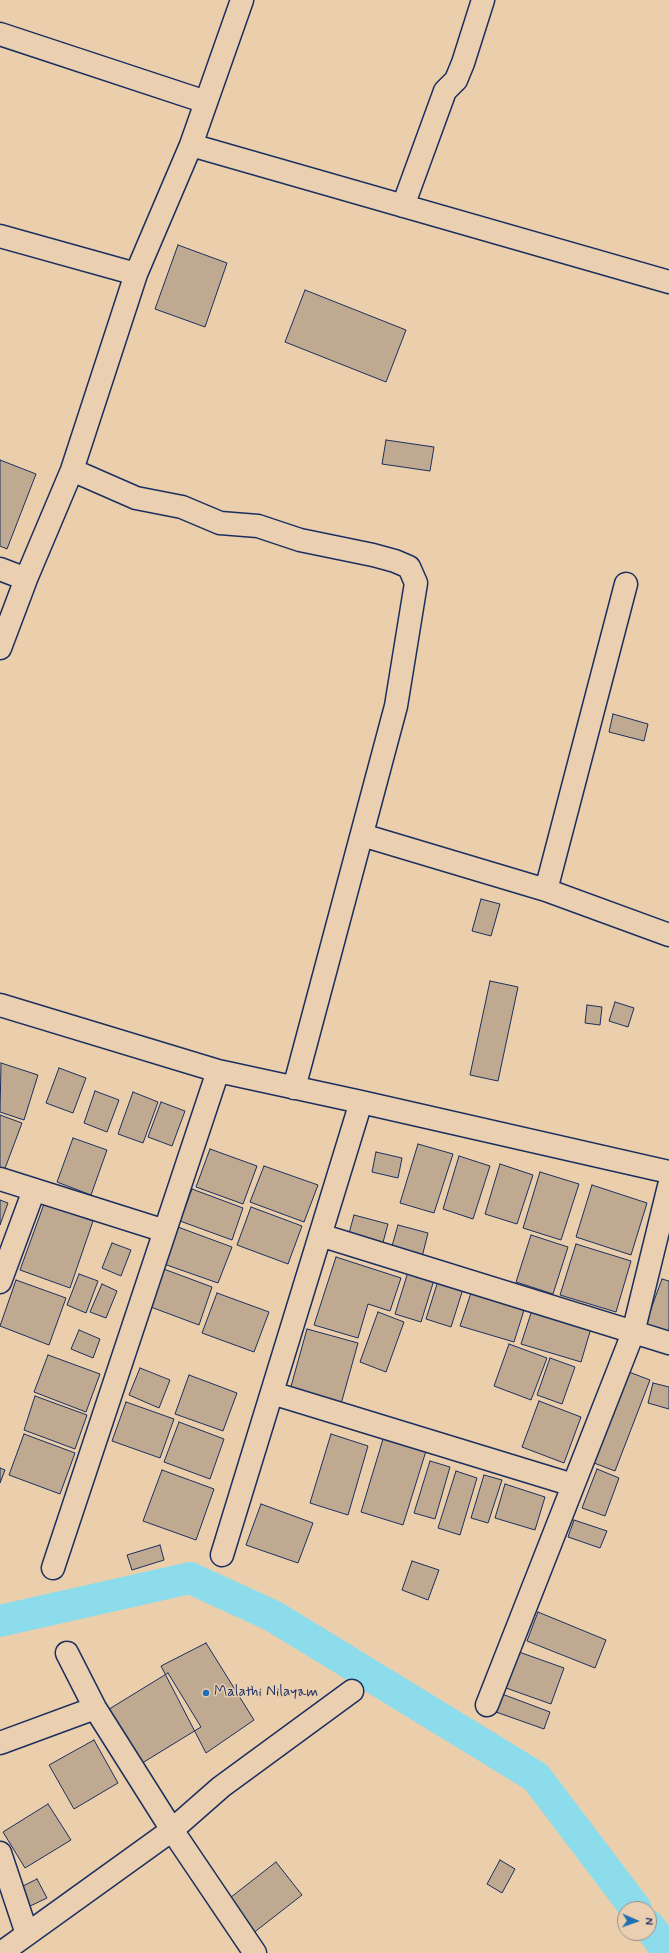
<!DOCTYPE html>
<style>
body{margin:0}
#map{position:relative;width:669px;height:1953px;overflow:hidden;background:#ebcfad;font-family:Mynerve,sans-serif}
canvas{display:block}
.north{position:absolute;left:617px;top:1901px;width:40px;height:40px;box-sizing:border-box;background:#eacfb1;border:1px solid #978f90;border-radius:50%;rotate:92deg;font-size:11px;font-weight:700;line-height:16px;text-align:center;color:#1b2f5e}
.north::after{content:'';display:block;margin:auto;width:14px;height:18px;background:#1f6fb2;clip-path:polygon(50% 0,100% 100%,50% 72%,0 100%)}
</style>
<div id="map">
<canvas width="669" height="1953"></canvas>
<div class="north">N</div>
</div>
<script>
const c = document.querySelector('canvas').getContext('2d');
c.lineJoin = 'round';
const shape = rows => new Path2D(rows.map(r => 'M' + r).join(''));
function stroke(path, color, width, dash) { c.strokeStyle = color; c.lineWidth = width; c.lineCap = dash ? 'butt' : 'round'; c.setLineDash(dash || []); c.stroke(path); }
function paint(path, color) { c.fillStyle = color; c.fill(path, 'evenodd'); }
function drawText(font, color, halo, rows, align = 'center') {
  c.font = font + ' Mynerve,sans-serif'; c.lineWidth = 3; c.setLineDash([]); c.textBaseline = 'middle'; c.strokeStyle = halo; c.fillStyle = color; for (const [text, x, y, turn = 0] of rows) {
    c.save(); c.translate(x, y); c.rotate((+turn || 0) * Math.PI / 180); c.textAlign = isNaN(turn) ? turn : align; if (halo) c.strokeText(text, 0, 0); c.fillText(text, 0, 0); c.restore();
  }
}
const canal = shape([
 [0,1621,190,1578,273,1616,536,1777,636,1909],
 [649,1926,669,1953]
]);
const building = shape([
 [178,245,227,263,205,327,155,309,178,245],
 [305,290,406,330,386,382,285,342,305,290],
 [386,440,434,447,430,471,382,464,386,440],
 [0,460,36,474,7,549,0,546,0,460],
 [613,714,648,724,644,741,609,732,613,714],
 [481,899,500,904,491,936,472,931,481,899],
 [490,981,518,987,498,1081,470,1075,490,981],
 [615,1002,634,1008,628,1027,609,1021,615,1002],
 [587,1005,602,1007,600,1025,585,1023,587,1005],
 [1,1063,38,1075,24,1120,0,1112,1,1063],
 [59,1068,86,1078,73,1113,46,1103,59,1068],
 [95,1091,119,1100,107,1132,84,1123,95,1091],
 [133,1092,158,1102,143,1143,118,1134,133,1092],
 [161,1102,185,1111,172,1146,148,1137,161,1102],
 [0,1115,22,1123,4,1171,0,1170,0,1115],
 [73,1138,107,1150,91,1195,57,1182,73,1138],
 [418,1144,453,1154,434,1213,400,1203,418,1144],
 [210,1149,257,1166,243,1204,196,1187,210,1149],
 [376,1152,402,1158,398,1178,372,1172,376,1152],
 [459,1156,490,1166,473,1219,443,1209,459,1156],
 [500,1164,533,1175,517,1224,485,1214,500,1164],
 [264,1166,318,1185,304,1222,250,1202,264,1166],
 [540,1172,579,1184,561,1240,523,1228,540,1172],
 [592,1185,647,1203,631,1255,576,1237,592,1185],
 [192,1189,243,1208,232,1240,180,1221,192,1189],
 [0,1200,8,1203,0,1225,0,1200],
 [44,1204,93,1221,70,1288,20,1270,44,1204],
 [251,1207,302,1226,288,1264,237,1245,251,1207],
 [354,1215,388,1224,382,1246,348,1237,354,1215],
 [398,1225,428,1233,421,1261,390,1253,398,1225],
 [175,1226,232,1247,218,1283,161,1263,175,1226],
 [531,1235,568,1247,553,1294,516,1282,531,1235],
 [112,1243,131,1250,121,1276,102,1268,112,1243],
 [576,1244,631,1261,616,1312,560,1295,576,1244],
 [336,1257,401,1278,390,1311,368,1304,358,1338,314,1325,336,1257],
 [161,1268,212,1287,199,1325,148,1306,161,1268],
 [408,1272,434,1280,421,1322,395,1314,408,1272],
 [79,1274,98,1281,86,1313,67,1305,79,1274],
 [662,1279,669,1281,669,1333,644,1328,662,1279],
 [16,1280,66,1298,49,1345,0,1326,16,1280],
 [438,1281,463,1289,451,1327,426,1319,438,1281],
 [102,1284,117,1291,106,1318,90,1312,102,1284],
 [472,1290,525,1307,514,1342,460,1326,472,1290],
 [217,1293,269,1312,254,1352,202,1333,217,1293],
 [533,1307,592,1325,581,1362,521,1344,533,1307],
 [378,1312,404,1322,386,1372,360,1362,378,1312],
 [307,1329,358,1343,341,1404,290,1390,307,1329],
 [79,1330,100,1339,93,1358,71,1349,79,1330],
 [509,1344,547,1358,531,1400,494,1386,509,1344],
 [48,1355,100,1374,86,1412,34,1392,48,1355],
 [550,1358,575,1367,562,1404,537,1395,550,1358],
 [140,1368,170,1380,159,1408,129,1395,140,1368],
 [629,1372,650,1380,615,1471,594,1463,629,1372],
 [189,1375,237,1393,223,1431,175,1414,189,1375],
 [653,1383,669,1387,669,1409,648,1403,653,1383],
 [35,1396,87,1415,75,1449,24,1430,35,1396],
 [539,1401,581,1417,564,1463,522,1447,539,1401],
 [126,1402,174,1419,160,1458,112,1441,126,1402],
 [179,1422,224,1439,210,1479,164,1462,179,1422],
 [24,1434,75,1453,60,1494,9,1475,24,1434],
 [331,1434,368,1446,348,1515,310,1503,331,1434],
 [383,1439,426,1451,403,1525,361,1512,383,1439],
 [430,1461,450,1467,435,1519,414,1513,430,1461],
 [0,1468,5,1470,0,1483,0,1468],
 [597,1469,619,1478,605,1516,582,1508,597,1469],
 [162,1470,214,1489,196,1540,143,1521,162,1470],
 [456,1471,477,1478,460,1535,438,1528,456,1471],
 [484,1475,502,1480,488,1523,471,1518,484,1475],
 [505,1484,545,1497,535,1530,495,1518,505,1484],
 [261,1504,313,1523,298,1563,246,1545,261,1504],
 [574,1520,607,1531,600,1548,568,1537,574,1520],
 [160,1545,164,1560,132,1570,127,1555,160,1545],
 [412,1561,439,1570,428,1600,402,1590,412,1561],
 [538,1612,606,1640,595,1668,527,1641,538,1612],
 [206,1643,254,1720,206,1753,161,1666,206,1643],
 [519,1652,564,1668,551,1704,506,1688,519,1652],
 [168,1673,201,1727,139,1765,106,1711,168,1673],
 [502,1694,550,1712,544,1729,496,1712,502,1694],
 [94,1740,118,1783,74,1809,49,1765,94,1740],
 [48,1804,71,1840,25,1868,3,1832,48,1804],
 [500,1860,515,1869,502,1893,487,1884,500,1860],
 [276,1862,302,1895,252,1934,226,1901,276,1862],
 [37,1879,47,1898,24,1909,15,1890,37,1879]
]);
const minor = shape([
 [0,34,206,102],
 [191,145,669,282],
 [403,206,445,91,456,80,463,63,483,0],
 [0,236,136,274],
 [72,470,136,498,182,507,220,523,258,526,300,540,373,555,395,561,409,567,416,583,396,706,294,1088],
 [0,569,26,579],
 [0,648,26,579,72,470,136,274,191,145,242,0],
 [362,835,546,890,669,935],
 [546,890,626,584],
 [0,1005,218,1071,361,1102,669,1172],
 [0,1179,165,1231],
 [320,1235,669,1343],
 [0,1282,34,1190],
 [272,1393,573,1485],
 [222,1555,361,1102],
 [53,1568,218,1071],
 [67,1653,95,1708,172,1830,255,1953],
 [487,1705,633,1333,669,1186],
 [0,1743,95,1708],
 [0,1853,27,1934],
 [1,1953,172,1830,221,1787,352,1691]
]);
const markers = [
 [206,1693,4,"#1f6fb2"]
];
const poiNames = [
 ["Malathi Nilayam",214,1693]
];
stroke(canal, '#8ddceb', 32);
paint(building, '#bfaa91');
stroke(building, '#1b2f5e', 1);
stroke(minor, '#1b2f5e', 25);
stroke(minor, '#eacfb1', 22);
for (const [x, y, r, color] of markers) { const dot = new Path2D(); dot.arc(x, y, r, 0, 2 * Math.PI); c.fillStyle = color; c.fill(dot); stroke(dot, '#eacfb1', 1.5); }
drawText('15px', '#1b2f5e', '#eacfb1', poiNames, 'left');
</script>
